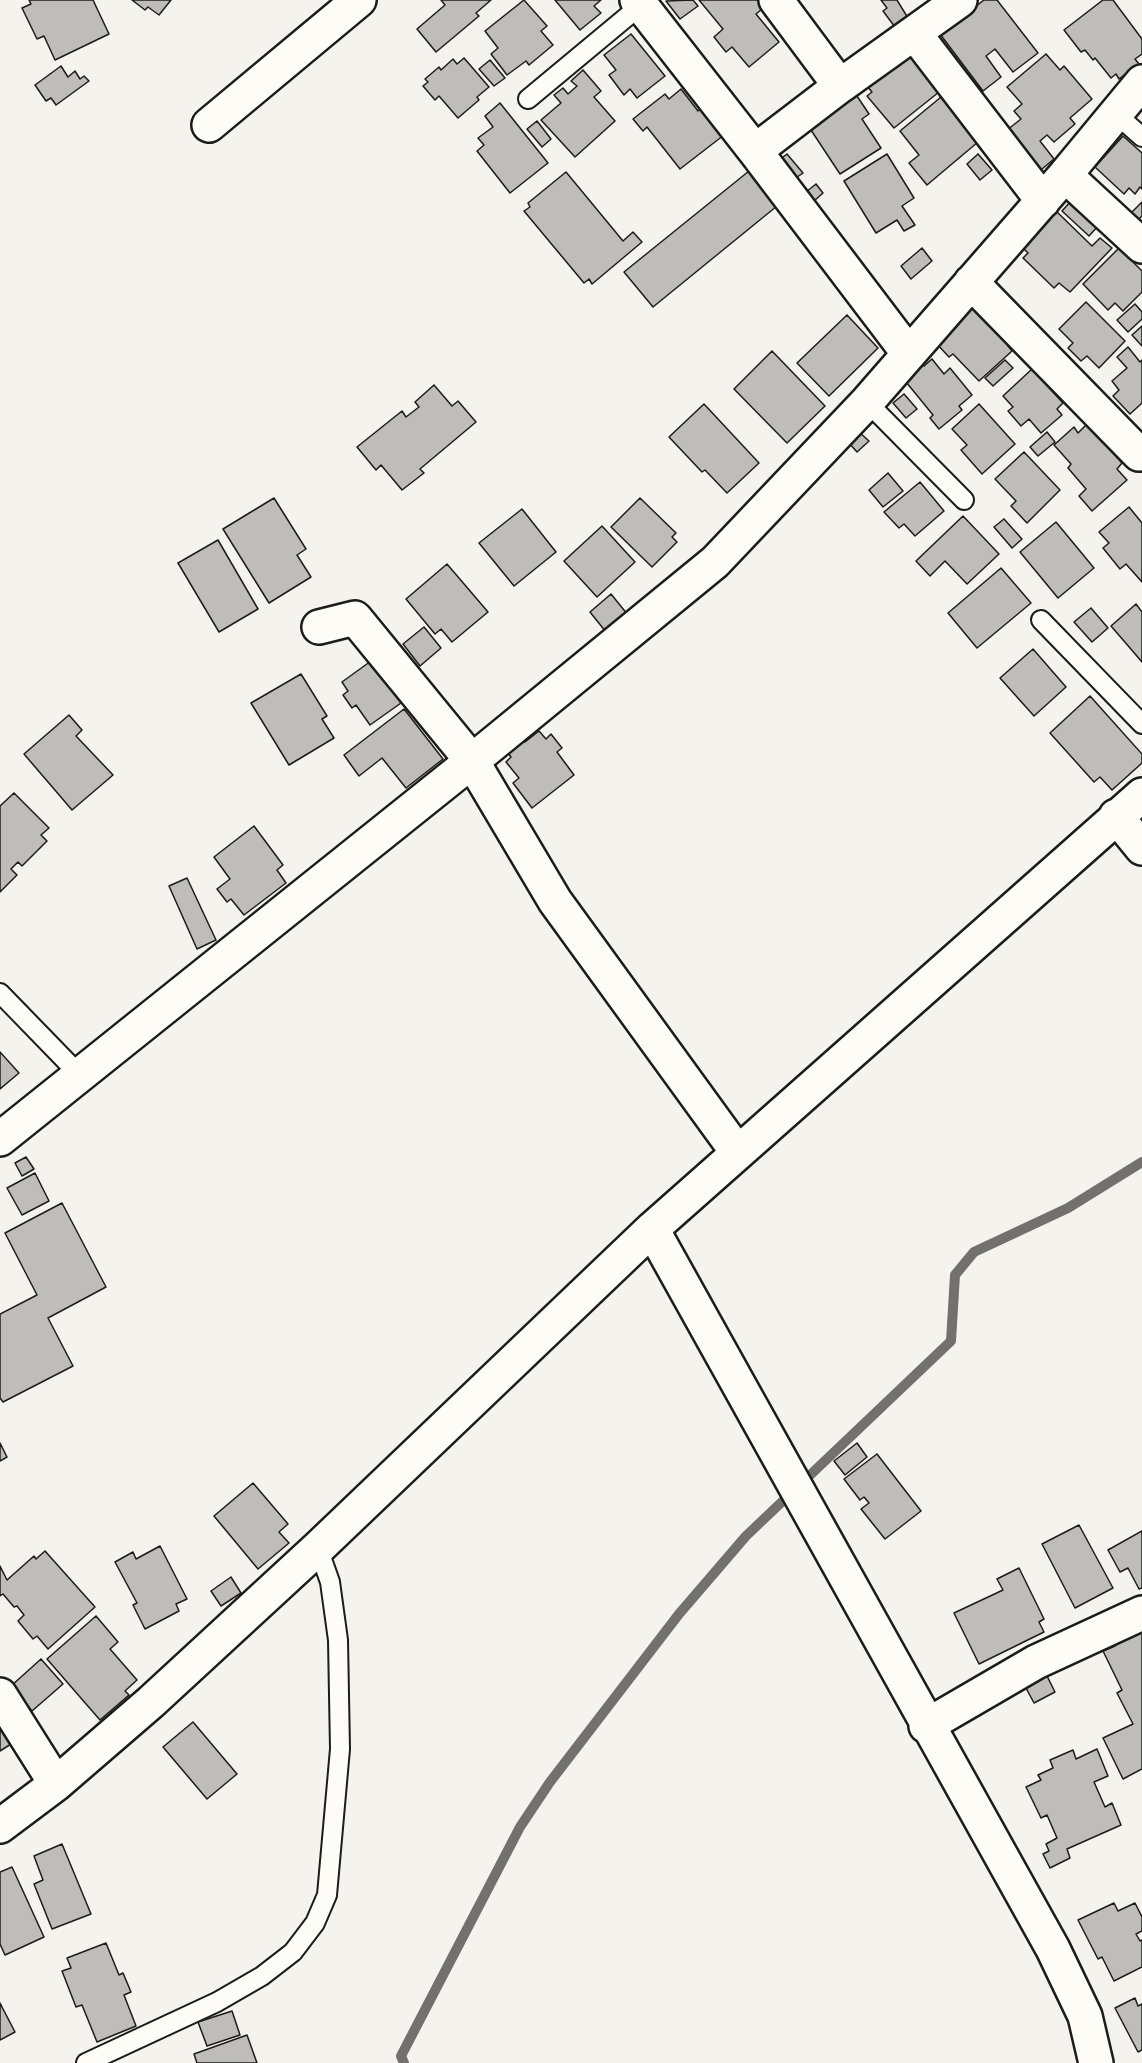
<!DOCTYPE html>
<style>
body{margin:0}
canvas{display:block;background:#f4f3ee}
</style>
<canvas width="1142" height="2063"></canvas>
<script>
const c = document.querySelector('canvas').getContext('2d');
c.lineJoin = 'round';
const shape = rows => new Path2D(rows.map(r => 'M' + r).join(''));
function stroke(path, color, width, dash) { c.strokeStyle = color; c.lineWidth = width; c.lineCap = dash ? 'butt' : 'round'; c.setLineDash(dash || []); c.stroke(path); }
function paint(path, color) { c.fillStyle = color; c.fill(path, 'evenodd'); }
const stream = shape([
 [404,2063,401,2056,520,1827,550,1782,679,1614,746,1536,951,1341,955,1275,974,1252,1068,1208,1142,1162]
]);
const building = shape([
 [29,0,93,0,109,34,55,60,44,36,37,39,22,8,31,4,29,0],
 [132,0,171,0,159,15,148,7,145,10,132,0],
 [441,0,491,0,476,13,479,16,436,52,417,29,445,5,441,0],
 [524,0,547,26,541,31,553,45,529,65,526,61,507,75,491,54,498,48,485,31,524,0],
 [555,0,601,0,594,6,601,13,580,30,555,0],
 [693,0,698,6,680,19,666,1,693,0],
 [699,0,762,0,767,5,756,14,779,42,749,67,732,47,726,52,714,37,723,29,699,0],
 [881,0,897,0,908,18,895,27,883,11,887,8,881,0],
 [984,0,997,0,1038,53,1013,72,995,49,986,56,1001,77,983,91,940,34,984,0],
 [1103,0,1113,0,1142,39,1142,54,1135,59,1139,64,1119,79,1116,74,1111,78,1095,58,1093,60,1085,50,1081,52,1064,30,1103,0],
 [631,34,665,76,637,98,630,89,624,95,609,75,616,70,604,55,631,34],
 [907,53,939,92,894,128,867,96,872,92,867,86,907,53],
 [1046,54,1060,70,1064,66,1092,99,1070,118,1075,124,1054,142,1047,135,1040,141,1054,159,1036,174,1002,134,1021,119,1014,111,1022,104,1007,87,1046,54],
 [464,58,489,87,477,97,479,100,458,118,439,96,435,100,423,86,428,82,425,79,439,67,441,70,453,59,457,64,464,58],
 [490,60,505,78,494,86,479,69,490,60],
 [61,66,68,77,75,71,80,79,84,76,89,81,56,105,51,98,46,101,35,85,61,66],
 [583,70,601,91,594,97,615,121,575,157,541,120,561,103,554,95,563,88,568,94,577,86,571,81,583,70],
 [681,89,698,111,703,107,724,135,680,169,647,127,643,131,633,119,665,94,669,99,681,89],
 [857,96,869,114,862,119,881,148,840,174,809,127,857,96],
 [941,97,978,142,927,185,909,163,919,155,900,131,941,97],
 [500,103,548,163,510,193,477,151,484,145,478,138,493,127,485,116,500,103],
 [537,121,551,139,542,147,527,129,537,121],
 [1123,136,1142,153,1142,189,1140,187,1135,194,1129,188,1124,194,1095,167,1123,136],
 [787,154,803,173,793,180,777,162,787,154],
 [887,154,914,198,902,206,915,225,904,231,897,220,876,233,844,181,887,154],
 [978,154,992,170,980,180,967,164,978,154],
 [749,171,777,206,653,307,624,272,749,171],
 [566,172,623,241,633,232,642,242,592,284,589,279,584,283,524,211,530,207,528,203,566,172],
 [816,184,823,193,814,201,806,192,816,184],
 [1071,201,1098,226,1089,236,1062,211,1071,201],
 [1142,202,1142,216,1137,221,1130,214,1142,202],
 [1055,210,1092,246,1100,238,1112,248,1070,292,1059,283,1054,288,1023,258,1028,253,1021,246,1055,210],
 [922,248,932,261,911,279,901,266,922,248],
 [1119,248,1142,271,1142,292,1123,311,1115,303,1108,310,1083,284,1119,248],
 [1086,302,1125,341,1099,368,1087,356,1081,361,1068,348,1073,343,1059,329,1086,302],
 [1135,304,1142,312,1142,319,1128,332,1117,320,1135,304],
 [975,306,1010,344,1008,346,1012,351,979,381,953,354,949,357,936,343,975,306],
 [847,315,878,348,829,396,797,363,847,315],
 [1142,326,1142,346,1132,335,1142,326],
 [1128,347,1140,362,1142,360,1142,403,1130,414,1113,396,1119,390,1112,381,1127,368,1117,357,1128,347],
 [772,351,825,406,787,443,734,389,772,351],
 [932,359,944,374,950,368,972,395,959,406,962,410,939,429,930,418,933,415,902,377,920,362,924,366,932,359],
 [1005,360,1013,368,993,386,985,378,1005,360],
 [1032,369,1063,403,1057,409,1062,415,1041,433,1029,419,1021,426,1008,411,1013,407,1003,396,1032,369],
 [434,385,452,406,458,401,476,422,420,469,424,473,402,490,381,465,376,470,357,447,402,411,406,417,419,407,415,402,434,385],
 [904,394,917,409,906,418,893,403,904,394],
 [704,404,759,463,727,493,705,470,702,472,669,437,704,404],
 [979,404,1015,444,982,474,961,450,967,445,952,429,979,404],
 [1087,424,1122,463,1117,469,1127,480,1092,511,1079,496,1086,489,1068,468,1071,464,1054,445,1074,427,1078,433,1087,424],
 [859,432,869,441,857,452,849,443,859,432],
 [1047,432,1055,442,1038,456,1030,447,1047,432],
 [1024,452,1060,490,1027,523,1011,506,1016,501,995,479,1024,452],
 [888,473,903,491,883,507,869,490,888,473],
 [920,482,944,511,915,536,904,524,899,528,884,512,920,482],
 [274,498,306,549,297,555,311,577,269,603,223,529,274,498],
 [640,498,676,533,672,537,677,542,652,567,611,527,640,498],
 [1129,507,1142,523,1142,582,1126,564,1120,569,1103,548,1109,543,1099,532,1129,507],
 [522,509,556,552,514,586,479,543,522,509],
 [963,516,999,554,967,584,945,561,930,576,916,561,963,516],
 [1004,519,1022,539,1012,548,994,527,1004,519],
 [1056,522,1094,568,1058,598,1020,552,1056,522],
 [602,526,635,562,597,597,564,561,602,526],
 [218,540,258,609,219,632,178,563,218,540],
 [447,564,488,612,452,642,441,629,435,634,406,599,447,564],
 [1001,568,1031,603,977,648,948,613,1001,568],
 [611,594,628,615,606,632,590,612,611,594],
 [1136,604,1142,612,1142,662,1111,626,1136,604],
 [1091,608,1108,628,1092,642,1074,622,1091,608],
 [424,627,441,648,420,666,403,644,424,627],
 [1033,649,1066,687,1034,716,1000,678,1033,649],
 [371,661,401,703,370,725,356,705,352,708,343,695,348,691,342,682,371,661],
 [301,674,327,716,322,719,334,738,289,765,251,703,301,674],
 [1090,696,1142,754,1142,763,1112,790,1100,777,1094,782,1050,733,1090,696],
 [404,709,443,759,406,788,382,758,359,776,344,755,404,709],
 [69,715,82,730,76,736,113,775,72,810,24,754,69,715],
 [539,731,546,739,551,734,562,748,557,752,574,775,532,808,513,783,519,778,506,762,511,757,506,750,522,738,525,742,539,731],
 [14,793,49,828,41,835,47,841,22,866,18,862,11,869,17,875,0,892,0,806,14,793],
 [254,826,283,865,277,870,286,883,244,915,231,899,227,902,217,889,230,879,214,857,254,826],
 [187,878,216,940,197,949,169,886,187,878],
 [0,1052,19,1073,0,1089,0,1052],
 [26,1157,34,1169,22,1176,15,1163,26,1157],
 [35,1173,49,1201,22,1215,7,1188,35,1173],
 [62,1203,106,1287,48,1318,73,1366,3,1402,0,1398,0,1314,37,1295,5,1233,62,1203],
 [0,1443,7,1457,0,1461,0,1443],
 [857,1443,867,1457,845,1475,834,1461,857,1443],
 [877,1454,921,1511,885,1539,861,1509,869,1503,864,1497,860,1500,844,1479,877,1454],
 [253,1483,288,1524,279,1532,289,1543,258,1569,214,1516,253,1483],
 [1079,1525,1113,1588,1075,1608,1042,1544,1079,1525],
 [1142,1531,1142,1588,1139,1589,1128,1568,1120,1572,1108,1550,1142,1531],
 [160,1546,187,1599,176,1604,179,1611,145,1629,133,1605,137,1603,115,1562,133,1552,136,1559,160,1546],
 [45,1551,95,1607,48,1649,37,1636,33,1639,18,1621,24,1615,17,1606,14,1607,3,1594,0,1596,0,1566,7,1580,34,1556,36,1559,45,1551],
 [1019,1568,1044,1619,1039,1622,1044,1632,979,1664,954,1613,1003,1590,997,1579,1019,1568],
 [231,1577,241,1593,221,1606,211,1591,231,1577],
 [96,1616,118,1642,110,1649,137,1680,125,1691,129,1695,100,1720,47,1659,96,1616],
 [1142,1622,1142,1769,1123,1779,1103,1738,1133,1724,1117,1693,1122,1690,1103,1651,1115,1646,1110,1637,1142,1622],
 [41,1659,63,1684,32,1711,11,1686,41,1659],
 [1042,1666,1055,1692,1034,1703,1020,1677,1042,1666],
 [0,1713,19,1739,0,1751,0,1713],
 [193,1722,237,1774,207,1799,163,1747,193,1722],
 [1097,1749,1108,1776,1094,1782,1105,1807,1112,1803,1121,1825,1067,1849,1070,1858,1050,1868,1043,1854,1049,1851,1046,1844,1057,1838,1047,1815,1041,1818,1026,1787,1041,1780,1038,1775,1053,1768,1050,1760,1073,1750,1076,1759,1097,1749],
 [62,1844,91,1914,52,1929,34,1884,43,1880,34,1856,62,1844],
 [12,1867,44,1937,5,1955,0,1944,0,1872,12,1867],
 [1114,1903,1118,1911,1135,1903,1142,1917,1142,1931,1136,1934,1140,1941,1142,1940,1142,1967,1114,1981,1102,1957,1098,1959,1078,1920,1114,1903],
 [106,1943,119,1975,123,1973,131,1992,124,1995,136,2026,97,2042,82,2005,76,2007,62,1971,71,1968,67,1958,106,1943],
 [1135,1998,1138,2006,1142,2004,1142,2050,1138,2052,1115,2008,1135,1998],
 [0,2003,15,2032,0,2040,0,2003],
 [232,2011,240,2035,207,2046,198,2022,232,2011],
 [247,2035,257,2063,197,2063,194,2054,247,2035]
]);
const service = shape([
 [528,99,641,5],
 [1116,114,1142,137],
 [867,402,964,500],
 [1041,620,1142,724],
 [0,993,68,1063,77,1077],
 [86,2063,217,2002,262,1976,293,1952,315,1923,327,1895,340,1749,338,1640,330,1582,318,1548]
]);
const minor = shape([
 [637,0,755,151,840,86,960,0],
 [776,0,840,86],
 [915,34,1043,201],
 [209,125,359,0],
 [755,151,909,354],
 [1065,175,1142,246],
 [971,282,1139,454,1142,451],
 [319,627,355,618,472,761,555,901,738,1153],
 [1116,816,1142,848],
 [0,1139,472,761,715,562,867,402,1065,175,1142,82],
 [652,1229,1053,1949,1085,2016,1096,2063],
 [0,1695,56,1784],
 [926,1726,1036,1662,1142,1613],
 [0,1826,56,1784,151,1702,318,1548,652,1229,1142,795]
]);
stroke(stream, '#72716f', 10);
paint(building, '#bebdba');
stroke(building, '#1c1c1c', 1.5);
stroke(service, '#1c1c1c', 22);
stroke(minor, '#1c1c1c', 38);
stroke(service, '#fdfcf7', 18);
stroke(minor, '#fdfcf7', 33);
</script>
